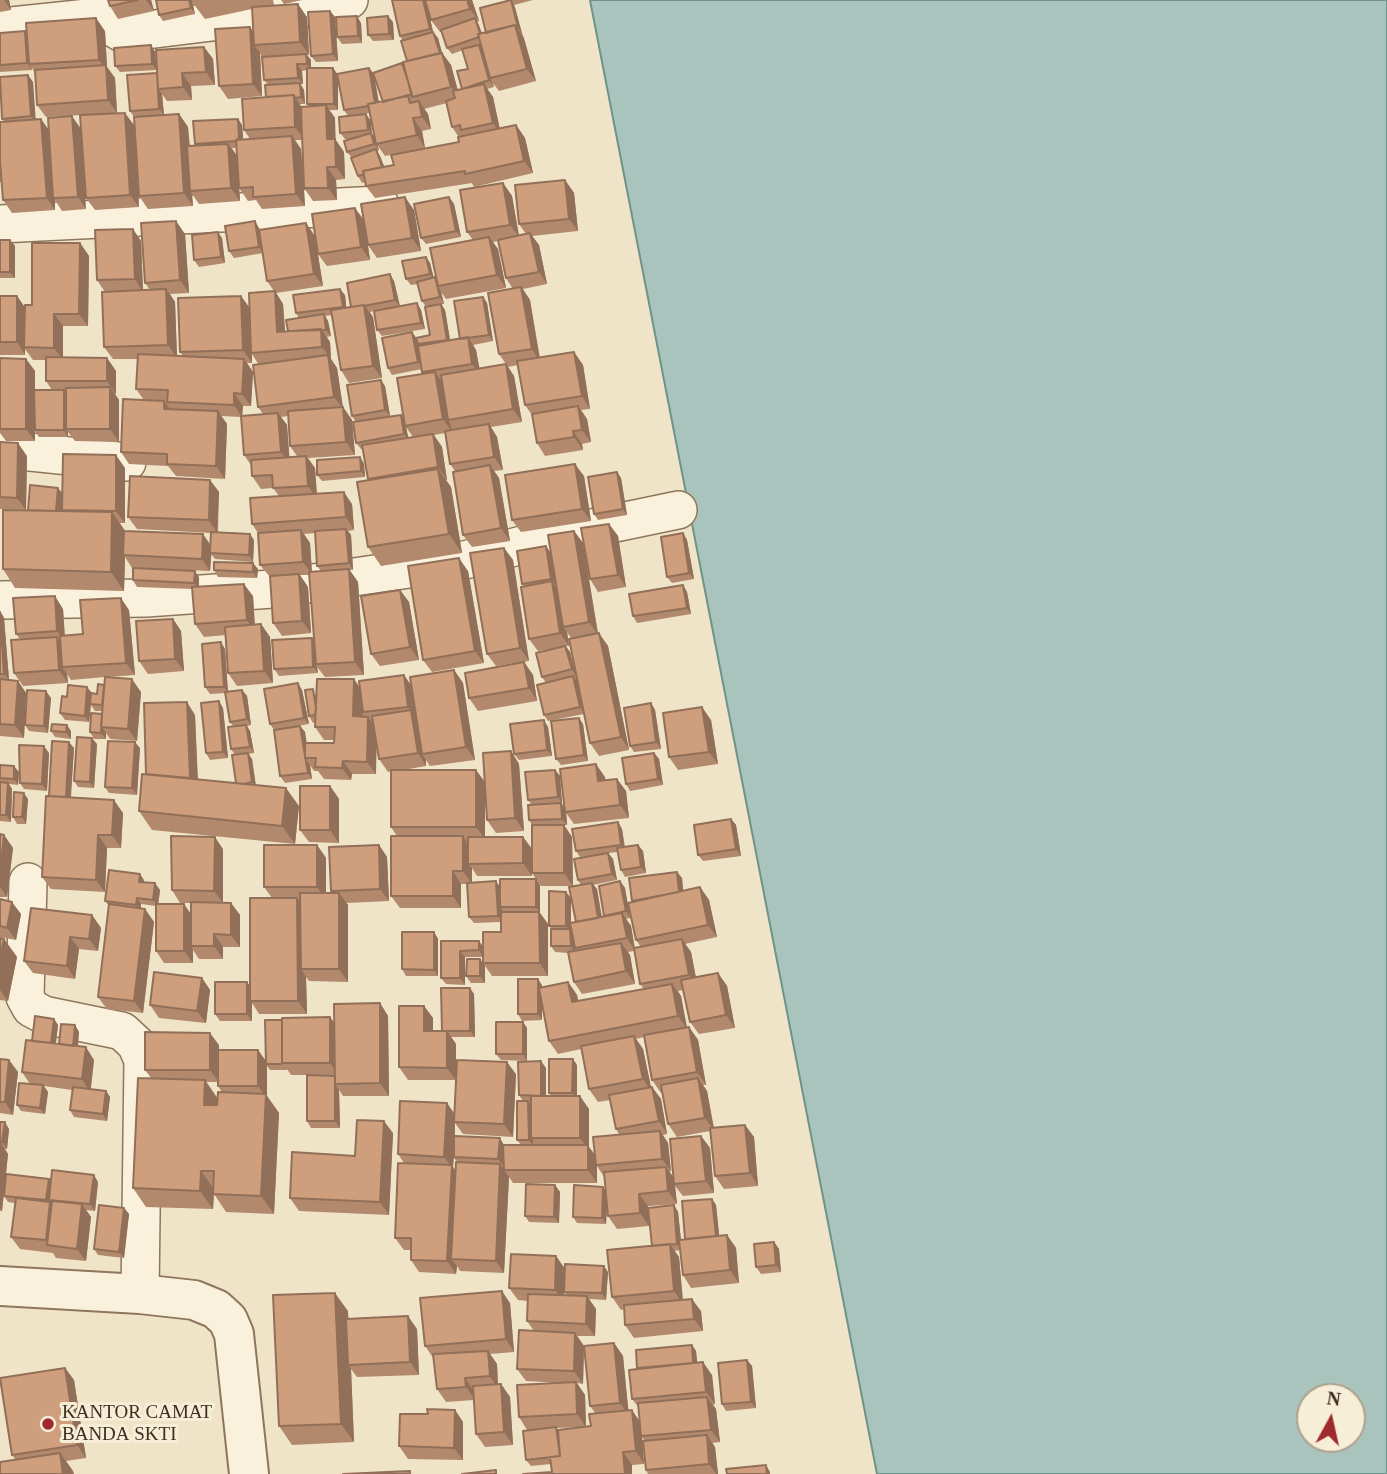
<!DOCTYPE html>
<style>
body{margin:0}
#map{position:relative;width:1387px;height:1474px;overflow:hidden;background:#f0e4c8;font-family:Georgia,serif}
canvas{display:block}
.north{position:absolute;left:1296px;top:1383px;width:70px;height:70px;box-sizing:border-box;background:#f7eed8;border:2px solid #ada18e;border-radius:50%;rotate:8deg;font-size:19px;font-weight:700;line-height:28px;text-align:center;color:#3d2e20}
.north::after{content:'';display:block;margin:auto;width:24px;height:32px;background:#9e2a2b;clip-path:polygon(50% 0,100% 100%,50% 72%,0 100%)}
</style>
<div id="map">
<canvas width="1387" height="1474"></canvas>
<div class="north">N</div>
</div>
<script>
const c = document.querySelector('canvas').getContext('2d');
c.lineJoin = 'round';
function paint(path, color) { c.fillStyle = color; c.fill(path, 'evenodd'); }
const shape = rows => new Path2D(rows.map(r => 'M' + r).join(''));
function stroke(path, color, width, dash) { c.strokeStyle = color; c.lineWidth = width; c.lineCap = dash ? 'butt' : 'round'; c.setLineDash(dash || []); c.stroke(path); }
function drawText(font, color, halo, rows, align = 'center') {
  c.font = font + ' Georgia,serif'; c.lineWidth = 6; c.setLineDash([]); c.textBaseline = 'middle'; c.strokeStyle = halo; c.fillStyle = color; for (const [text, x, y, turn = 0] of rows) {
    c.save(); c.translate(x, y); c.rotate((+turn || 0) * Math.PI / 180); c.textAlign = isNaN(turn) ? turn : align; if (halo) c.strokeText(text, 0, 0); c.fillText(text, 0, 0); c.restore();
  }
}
const water = shape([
 [590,0,1387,0,1387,1474,877,1474,590,0],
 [1310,1397,1352,1397,1352,1439,1310,1439,1310,1397]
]);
const minor = shape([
 [102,0,109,25,122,33,253,17,349,0],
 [0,27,107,16],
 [0,224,380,205],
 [0,449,127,462],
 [0,600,146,598,272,589,457,562,572,532,678,510],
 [28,882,25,997,31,1008,44,1015,122,1031,136,1044,143,1060,140,1294]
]);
const tertiary = shape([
 [0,1286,140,1294,194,1300,216,1309,228,1320,234,1334,249,1474]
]);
const wall = shape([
 [0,0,9,0,11,10,0,12],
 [108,0,151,0,154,11,118,19,110,6],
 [156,0,273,0,274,5,267,6,307,17,309,55,307,55,311,60,311,68,333,68,337,74,369,68,373,73,404,66,407,61,402,40,400,36,392,0,472,0,479,21,477,22,482,33,486,32,508,1,507,0,533,0,514,5,536,81,499,91,493,83,494,87,487,89,493,97,500,129,516,125,525,138,533,173,474,187,472,183,375,198,366,186,365,182,362,183,358,176,352,158,347,152,351,139,345,139,340,133,348,116,344,110,338,78,338,110,329,110,335,118,335,139,344,152,345,179,336,180,337,200,313,201,304,188,305,206,262,209,256,200,248,201,239,188,240,201,199,204,192,194,193,206,148,209,139,196,134,117,130,111,157,73,204,47,213,59,215,85,191,86,192,100,167,101,162,94,164,115,179,114,188,127,190,146,196,146,195,144,238,119,242,125,243,139,250,139,244,130,266,97,268,85,264,80,262,58,260,53,262,96,228,99,219,86,250,27,253,32,252,9,205,19,192,2,195,14,163,21,159,15],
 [428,9,431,20,440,32,442,32,447,48,452,54,463,50,468,69,462,89,458,90,451,65,442,53,438,38,433,32],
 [307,70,307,104,308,106,301,107,300,104,305,104,304,90,300,84,303,84,302,71],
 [374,77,383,102,379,102],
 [447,103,452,127,458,136,459,142,394,165,384,166,380,156,377,151,379,150,378,146,385,156,425,148,422,131,431,129,428,114,424,109],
 [369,113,375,138,354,115],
 [295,140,302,140,304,188,301,149],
 [232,148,236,148,237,156],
 [281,0,302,0,284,4],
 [330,11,335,17,338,61,316,62,311,56],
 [393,22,394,40,373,41,368,35],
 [361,23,362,43,342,44,337,37],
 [25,31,27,34,105,31,107,67,115,78,117,113,46,117,37,105,35,73,32,68,32,70,0,72,0,33],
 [151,45,155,52,157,70,120,72,115,66],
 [28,75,33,82,35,119,41,119,49,130,86,209,62,211,55,200,55,210,12,213,3,200,1,182,0,182,0,122,4,121,2,119],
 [134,125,139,207,95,210,86,198],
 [565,180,574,193,578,231,532,236,539,245,547,284,523,289,530,300,540,358,574,352,583,365,590,409,581,410,587,419,591,442,582,444,583,450,545,456,537,443,532,415,525,405,518,365,508,367,514,376,522,422,491,427,497,437,503,470,494,471,499,478,510,541,472,547,463,535,455,471,450,464,445,433,434,435,442,447,447,480,446,480,451,487,462,553,381,566,368,547,368,480,363,449,361,449,356,443,356,422,352,416,385,386,390,416,401,415,404,420,424,374,422,369,392,375,388,368,412,332,416,338,430,335,426,307,422,301,418,284,411,285,406,279,426,257,430,263,434,278,436,279,473,240,467,232,503,183,512,196,519,235,526,234,519,224],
 [498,241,506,278,513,289,499,354,506,364,479,368,476,350,473,345,493,341,487,303,483,297,460,339,450,340,445,310,441,304,444,304,441,292,446,299,506,288,498,249,493,242],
 [406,427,413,437,408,438],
 [449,197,454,204,461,237,426,244,421,238],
 [414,210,421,251,377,258,368,245,370,260,327,266,318,254,316,243,323,286,276,293,283,304,285,331,288,331,299,318,296,313,345,295,346,307,351,307,394,281,400,306,417,303,421,310,425,329,382,336,377,330,374,311,370,312,373,317,382,378,349,383,341,370,332,315,325,316,328,321,331,336,327,337,330,342,331,359,337,368,343,407,352,420,355,455,308,458,315,468,317,494,352,504,354,530,348,531,351,535,353,570,349,570,358,582,364,675,325,677,317,667,318,673,279,676,274,669,312,638,314,642,310,575,300,575,308,587,311,633,282,636,273,623,270,577,260,565,258,533,252,524,279,496,273,488,261,489,252,476,251,465,244,455,241,417,221,416,227,424,225,479,176,476,168,466,129,464,121,452,144,400,136,389,138,359,113,359,104,347,105,292,97,280,141,241,143,290,150,290,145,283,185,234,189,293,170,294,175,302,177,356,183,356,180,352,241,296,250,308,274,291,267,281,263,253,234,258,229,251,259,228,260,230,315,235,364,219],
 [252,354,259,365,258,407,263,414,242,416,243,406,251,406,253,372,247,363,252,363],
 [288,416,290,446,297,456,289,457,287,425,281,417],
 [315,533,317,566,321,571,312,572,310,543,304,534],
 [222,238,225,263,199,267,194,260],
 [0,240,10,240,15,246,15,278,0,278],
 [80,243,89,256,88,326,63,326,63,358,107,358,116,371,116,394,115,394,119,400,119,442,75,441,68,432,68,437,39,437,35,431,35,441,6,441,0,433,0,358,26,359,35,371,35,390,52,390,46,381,46,360,33,360,25,349,25,355,0,355,0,296,17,296,25,308,32,305],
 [0,442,27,456,26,510,0,509],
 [360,457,364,464,365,477,322,481,317,475],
 [125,468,125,523,120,523,125,531,211,546,211,533,137,529,128,517,210,480,219,492,218,532,254,540,253,562,215,559,211,554,210,571,132,568,125,557,124,591,15,588,3,569,28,510,62,494],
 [617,472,621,478,627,515,598,520,594,514],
 [584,476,591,521,521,532,512,520],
 [609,524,618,536,626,587,598,592,590,579],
 [574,531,583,543,598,633,608,646,629,750,599,756,590,743,584,714,548,721,544,715,546,683,542,677,557,648,538,651,529,639,524,586,522,584,546,546,550,552,556,585,555,585,557,588],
 [567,632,571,638,576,674,570,652,566,646,569,646],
 [683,533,687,540,694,579,672,583,667,577],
 [504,548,513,560,529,661,496,666,487,654],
 [258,569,257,578,218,577,214,570],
 [468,571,484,663,432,672,423,660],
 [199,577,199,587,253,596,255,625,261,624,270,637,273,683,237,686,228,673,226,635,204,637,195,624,193,589,137,587,133,580],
 [683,585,687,592,691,614,637,623,633,616],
 [400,590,409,602,419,660,380,666,371,654],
 [63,609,65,636,83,634,129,610,135,675,108,677,141,692,137,741,110,739,106,733,106,739,94,739,90,732,102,714,102,711,95,711,91,705,89,722,65,720,60,713,67,697,87,687,91,693,97,694,104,685,105,677,71,680,67,674,68,683,23,686,14,673,20,639,16,634],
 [0,611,4,618,9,680,18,681,26,693,24,738,0,736],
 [173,619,181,631,184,671,148,674,139,661],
 [225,649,228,692,242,690,247,696,251,725,247,726,250,731,254,753,248,754,252,759,256,785,299,806,295,844,152,830,139,811,146,774,195,715,198,779,236,783,235,755,231,749,233,726,230,722,225,693,210,694,205,687],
 [524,662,533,675,537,701,478,711,469,698],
 [454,670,463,683,475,760,430,766,426,760,426,766,403,770,485,782,511,751,519,764,524,831,496,833,487,820,485,783,485,837,523,837,532,849,532,876,477,876,472,868,472,882,500,887,540,885,540,913,548,924,548,976,492,976,483,963,483,957,465,957,465,985,446,984,441,978,441,941,479,941,483,947,501,932,501,922,474,923,469,917,467,884,461,884,461,908,400,908,391,896,397,836,391,827,391,771,388,772,379,759,376,743,376,774,352,774,351,780,324,779,318,771,314,771,310,765,312,779,285,783,280,776,274,730,270,724,302,690,309,724,297,726,300,726,305,732,306,743,334,743,335,740,324,740,315,727,315,722,313,723,309,716,316,693,360,688,411,685],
 [51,698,48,733,29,731,25,725],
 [651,703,655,710,661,749,634,752,630,746],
 [223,708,228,758,210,760,206,753],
 [711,720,718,764,678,770,669,757],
 [583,724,588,761,561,765,556,759],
 [548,727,552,756,519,760,514,754],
 [51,731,71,731,71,739,55,737],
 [97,744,94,788,78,787,74,781],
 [74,748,71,798,123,813,121,848,107,848,105,892,51,889,42,877,49,796],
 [140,748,137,795,109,793,105,787],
 [49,753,47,791,24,789,20,783],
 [654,753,659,759,663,785,630,791,626,784],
 [0,765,19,772,18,785,9,784,12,789,11,822,0,821],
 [555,770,560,776,562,804,564,808,605,777,605,780,617,779,626,791,629,818,574,824,566,813,567,825,564,825,572,837,573,886,541,886,532,873,532,825,529,820,532,805,528,800],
 [330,786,339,799,339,843,309,842,300,830],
 [28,799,26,824,17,824,13,817],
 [731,819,736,825,741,856,703,861,698,855],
 [618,822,622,829,625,847,638,845,643,851,646,873,625,877,621,870,618,852,608,853,613,859,617,880,593,885,597,889,602,917,605,916,620,881,625,888,630,918,626,919,631,926,635,948,641,947,636,940,632,902,677,872,682,878,683,891,700,887,709,900,717,937,685,944,691,952,696,978,718,973,727,986,735,1028,699,1034,690,1022,683,990,678,991,681,996,687,1027,689,1027,698,1040,706,1085,703,1085,707,1091,714,1128,745,1125,754,1137,758,1186,724,1189,715,1176,710,1131,677,1137,668,1124,662,1093,661,1093,652,1080,644,1037,636,1039,643,1049,651,1087,652,1087,661,1099,667,1134,663,1135,668,1143,671,1171,669,1172,673,1177,701,1136,710,1148,714,1193,683,1196,675,1186,677,1204,648,1206,649,1226,617,1229,608,1216,607,1205,606,1224,577,1223,573,1217,603,1187,606,1191,604,1177,597,1166,597,1183,513,1183,509,1177,504,1273,460,1271,457,1266,456,1274,419,1272,411,1260,411,1250,404,1250,395,1238,404,1163,398,1154,447,1103,454,1114,456,1080,408,1080,399,1067,424,1006,433,1018,433,1031,442,1031,474,994,475,1037,451,1037,456,1044,456,1077,516,1074,513,1137,463,1134,455,1123,455,1136,504,1145,521,1145,517,1140,523,1101,519,1095,546,1068,546,1096,551,1096,549,1093,577,1065,577,1096,589,1109,589,1147,595,1155,619,1134,616,1129,610,1100,598,1102,589,1089,581,1049,558,1054,549,1041,542,1003,542,1020,522,1021,518,1014,542,985,542,987,568,982,577,995,578,1001,644,989,640,984,634,951,628,952,630,955,635,984,582,994,574,982,568,953,555,952,551,946,552,929,549,926,581,885,578,880,603,854,580,857,576,851],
 [571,898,576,922,571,923],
 [454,1158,457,1162,455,1170,453,1167],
 [0,834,4,835,13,848,7,897,0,897],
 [317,845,326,858,326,893,333,893,331,891,379,845,387,857,389,901,346,903,348,905,348,982,309,981,306,977,307,1014,259,1014,252,1003,252,1021,220,1021,215,1014,250,986,272,898,264,887],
 [223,849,223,903,231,903,240,915,240,947,223,947,223,959,199,959,193,950,193,963,164,963,156,951,156,906,141,904,141,908,145,909,154,922,143,1013,107,1009,98,997,109,906,105,901,144,880,144,882,160,890,158,904,191,913,191,903,180,903,172,890],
 [0,899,21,914,16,940,0,937],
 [92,915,101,928,98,951,79,949,75,979,33,973,24,961],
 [434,932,438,939,438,976,406,976,402,969],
 [0,938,4,939,17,957,8,1001,0,1000],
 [480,959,485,966,485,983,471,983,466,976],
 [202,978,210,990,206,1023,159,1018,150,1005],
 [380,1003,388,1016,389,1096,343,1096,339,1090,340,1128,311,1128,307,1121,307,1075,291,1075,287,1069,287,1070,270,1070,267,1066,267,1096,279,1113,274,1214,226,1212,214,1194,213,1209,146,1207,133,1188,151,1078,145,1070,219,1045,219,1050,258,1050,266,1061,282,1020,330,1017,335,1024],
 [206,1082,218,1082,218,1086,222,1092,217,1098],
 [54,1019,58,1025,56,1044,59,1044,75,1025,79,1032,78,1046,94,1060,91,1089,106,1091,110,1097,107,1121,74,1117,70,1110,72,1090,44,1086,48,1092,45,1114,21,1111,17,1105,30,1084,22,1072,33,1041],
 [523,1022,527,1028,527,1061,501,1060,496,1054],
 [0,1059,9,1060,18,1072,13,1115,0,1113],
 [0,1122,9,1129,7,1149,5,1149,8,1154,6,1174,49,1179,51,1182,98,1182,95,1211,86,1210,91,1217,86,1261,56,1258,53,1253,20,1249,11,1237,15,1203,8,1202,4,1196,5,1183,2,1211,0,1211],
 [393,1133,389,1215,299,1211,290,1198,355,1156],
 [555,1185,560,1192,559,1223,529,1222,525,1216],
 [712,1199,716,1205,719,1236,727,1235,736,1248,739,1283,691,1288,683,1275,680,1250,674,1251,679,1257,683,1300,701,1311,703,1331,634,1338,625,1325,624,1309,621,1310,612,1297,652,1246,674,1205,678,1212,681,1240,685,1239],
 [124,1208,129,1214,124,1258,98,1255,94,1249],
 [774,1242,779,1249,781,1272,761,1274,756,1267],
 [556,1256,565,1269,564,1295,567,1296,564,1292,608,1272,606,1300,589,1299,596,1309,595,1336,577,1336,584,1346,583,1384,577,1383,585,1395,586,1427,591,1426,596,1414,590,1406,614,1343,623,1356,628,1410,640,1422,639,1408,632,1399,637,1368,692,1345,696,1351,697,1363,712,1375,715,1404,713,1405,716,1409,720,1442,712,1443,715,1447,718,1474,648,1474,646,1470,644,1440,642,1437,644,1464,632,1465,632,1474,523,1474,552,1472,551,1464,531,1466,526,1460,527,1430,519,1417,562,1383,526,1381,517,1369,534,1331,527,1321,528,1301,518,1300,509,1288],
 [585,1427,558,1430,557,1428],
 [510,1303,514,1352,490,1354,497,1364,498,1384,501,1384,510,1397,513,1445,485,1447,476,1434,474,1400,446,1402,437,1389,434,1359,425,1346],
 [348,1311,348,1319,417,1329,419,1375,357,1377,351,1369,354,1442,292,1445,279,1426],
 [747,1360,752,1366,756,1408,726,1411,722,1404],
 [65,1368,74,1380,86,1458,66,1461,73,1471,15,1459,12,1455],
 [455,1410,463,1422,463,1460,408,1459,399,1446]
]);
const shadedWall = shape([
 [4,0,9,0,11,10],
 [146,0,151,0,154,11],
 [189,0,192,0,195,14,191,8],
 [423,0,426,0,434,36,430,29],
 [467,0,472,0,479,21,470,9],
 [511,0,515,7,522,34,518,28],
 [298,4,307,17,309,55,300,42],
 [330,11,335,17,338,61,333,54],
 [357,16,361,23,362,43,358,36],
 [388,16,393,22,394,40,389,34],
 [96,18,105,31,107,67,115,78,117,113,108,100,107,71,99,60],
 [475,18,479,25,485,43,481,36],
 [515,25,524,38,536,81,527,69],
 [250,27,259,40,254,45,260,53,262,96,253,84],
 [25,31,29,37,29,64,32,70,27,63],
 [433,32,438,38,444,60,440,53],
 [151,45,155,52,157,70,152,64],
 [479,45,484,51,490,78,494,87,489,80],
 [204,47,213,59,215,85,206,72],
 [442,53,451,65,460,100,451,87],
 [306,54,311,60,311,70,307,64],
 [297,64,302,71,303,84,298,78],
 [333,68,338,75,338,110,334,104],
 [369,68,374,74,380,111,376,105],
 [157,73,158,89,162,94,164,115,159,109],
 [182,73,191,86,192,100,183,87],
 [28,75,33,82,36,123,31,116],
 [300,83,304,90,305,104,301,97],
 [484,84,493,97,501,136,493,123],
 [294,95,302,108,304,139,295,127],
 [419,101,428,114,431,129,422,117],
 [326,105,335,118,336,152,327,139],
 [125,113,134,125,139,207,130,195],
 [179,114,188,127,192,191,190,191,192,194,193,206,184,193],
 [366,114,371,121,372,134,376,139,376,144,379,150,374,144,372,135,368,130],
 [72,116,81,129,86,209,78,197],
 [413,118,422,131,425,148,417,135],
 [41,119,50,132,53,198,55,200,55,210,47,198],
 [238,119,242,125,244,147,239,141],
 [516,125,525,138,533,173,524,161],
 [292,136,301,149,305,206,296,194],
 [335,139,344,152,345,179,336,167],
 [228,144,237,156,240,201,231,188],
 [376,149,380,156,387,174,382,167],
 [327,167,336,180,337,200,328,188],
 [565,180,574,193,578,231,569,219],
 [503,183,512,196,519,237,510,225],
 [405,197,414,210,421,251,412,238],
 [449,197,454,204,461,237,456,231],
 [355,208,364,220,370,260,361,247],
 [176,221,185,234,189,293,180,280],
 [255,221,259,228,263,253,259,247],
 [306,223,315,236,323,286,314,274],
 [133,229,141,241,143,292,135,279],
 [218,232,222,238,225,263,221,257],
 [530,233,539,245,547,284,539,272],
 [489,237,498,249,506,288,497,275],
 [10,240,15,246,15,278,10,272],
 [80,243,89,256,88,326,79,314],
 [426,257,430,263,434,280,430,274],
 [390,274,394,281,400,307,395,300],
 [438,286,441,292,444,304,440,297],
 [521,287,530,300,540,362,532,349],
 [166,289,175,302,177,358,168,345],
 [340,289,345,295,347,313,343,307],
 [275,291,283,304,286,344,277,332],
 [17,296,26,309,25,355,17,342],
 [241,296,250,309,252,363,243,350],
 [483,297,487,303,493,341,489,335],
 [417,303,421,310,425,329,421,323],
 [441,304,445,310,451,346,447,340],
 [364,305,373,317,382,378,373,366],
 [54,314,63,326,63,360,54,348],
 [324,314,328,321,331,336,326,330],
 [321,329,330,342,331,359,337,368,343,409,334,397,329,356,322,347],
 [412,332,417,339,423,369,418,362],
 [468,337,476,350,481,376,472,364],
 [574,352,583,365,590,409,582,396],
 [107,358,116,371,116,394,107,381],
 [26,359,35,371,35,441,26,429],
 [244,359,253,372,251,406,242,394],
 [506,364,514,376,522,422,513,409],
 [435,372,444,385,448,420,450,423,452,432,443,419],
 [381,380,385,386,390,416,385,410],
 [110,387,119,400,119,442,110,429],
 [64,390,69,396,66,429,68,432,68,437,64,430],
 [234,393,243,406,242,417,234,405],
 [164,401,173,413,164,409],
 [578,406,587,419,591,442,582,430],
 [343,407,352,420,355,455,346,442],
 [218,411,227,424,225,479,216,466],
 [278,413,287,425,290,465,281,452],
 [401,415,405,421,409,441,404,434],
 [489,424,497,437,503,470,494,457],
 [573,431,582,444,583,450,574,437],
 [433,434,442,447,447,480,438,467],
 [18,443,27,456,26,510,17,498],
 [116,455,125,468,125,523,116,511],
 [306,456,315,468,317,499,308,486],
 [360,457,364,464,365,477,361,471],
 [575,464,584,476,591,521,582,509],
 [490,465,499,478,510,541,501,528],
 [438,469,451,487,462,553,449,534],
 [617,472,621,478,627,515,623,509],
 [210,480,219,492,217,533,209,520],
 [58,488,63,494,60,520,56,513],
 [344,492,352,504,354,530,346,517],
 [112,512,125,531,123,555,125,557,124,591,111,572],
 [609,524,618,536,626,587,618,575],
 [346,529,351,535,353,570,349,563],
 [301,530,310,543,312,574,303,562],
 [574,531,583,543,598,635,589,622],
 [683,533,687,540,694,579,689,573],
 [203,534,212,547,210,571,202,559],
 [250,534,254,540,253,562,249,555],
 [546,546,550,552,556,585,551,579],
 [504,548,513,560,529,661,520,648],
 [459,558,468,571,484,663,475,651],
 [253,563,258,569,257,578,253,572],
 [349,569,358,582,364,675,355,662],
 [195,571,199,577,199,589,194,583],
 [299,574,308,587,311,633,302,621],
 [552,581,560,594,563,627,567,632,569,646,560,633],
 [244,584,253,596,255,633,247,620],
 [683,585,687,592,691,614,687,608],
 [400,590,409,602,419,660,410,647],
 [55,596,63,609,65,643,57,631],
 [121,598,129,610,135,675,126,663],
 [0,611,4,618,9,680,4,674],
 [173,619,181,631,184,671,175,659],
 [261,624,270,637,273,683,264,671],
 [599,633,608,646,629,750,621,737],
 [57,637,66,649,62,667,67,674,68,683,59,670],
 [312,638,316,644,316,664,317,667,318,673,313,667],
 [221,642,225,649,228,693,224,687],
 [565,646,570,652,576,676,572,669],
 [524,662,533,675,537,701,529,688],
 [454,670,463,683,475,760,466,747],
 [404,675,413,688,422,754,426,760,426,766,418,753,411,711,408,707],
 [573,676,578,683,585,714,580,707],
 [132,679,141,692,137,741,128,729],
 [354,679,363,692,362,729,353,716],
 [18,681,26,693,24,738,15,725],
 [298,683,302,690,309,724,304,718],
 [87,687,92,693,89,722,85,716],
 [242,690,247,696,251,725,247,719],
 [46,691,51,698,48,733,44,726],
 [219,701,223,708,228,758,223,752],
 [187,702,195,715,198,791,190,778],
 [651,703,655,710,661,749,656,742],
 [702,707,711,720,718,764,709,752],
 [368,717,377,729,376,774,367,762],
 [579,718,583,724,588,761,584,755],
 [544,720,548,727,552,756,547,750],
 [67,725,71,731,71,739,66,732],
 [246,725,250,731,254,753,250,747],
 [300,726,305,732,309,758,305,758],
 [102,727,106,733,106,739,101,733],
 [92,738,97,744,94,788,90,782],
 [69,742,74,748,70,805,66,798],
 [135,742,140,748,137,795,132,788],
 [44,746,49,753,47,791,42,784],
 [511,751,519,764,524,831,515,818],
 [248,753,252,759,256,789,252,782],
 [654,753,659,759,663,785,658,779],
 [305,759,310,765,312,779,308,773],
 [343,761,352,774,351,780,342,768],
 [596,764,605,777,607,794,598,781],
 [14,766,19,772,18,785,14,779],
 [476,770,485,782,485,839,476,827],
 [555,770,560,776,562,804,558,797],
 [617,779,626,791,629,818,620,805],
 [8,783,12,789,11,822,6,815],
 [330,786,339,799,339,843,330,830],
 [286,788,299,806,295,844,282,826],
 [24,793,28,799,26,824,22,817],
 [114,800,123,813,121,848,112,835],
 [561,803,566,809,567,825,562,819],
 [731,819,736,825,741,856,736,849],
 [618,822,622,829,625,851,621,845],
 [564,825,572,837,573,886,564,873],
 [4,835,13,848,7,897,0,887,0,873],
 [98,835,107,848,105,892,96,880],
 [463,836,471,849,468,864,472,868,472,884,463,871],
 [215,837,223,849,223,903,214,891],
 [523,837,532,849,532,876,523,863],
 [317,845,326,858,326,899,317,887],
 [379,845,387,857,389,901,380,889],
 [638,845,643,851,646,873,641,867],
 [608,853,613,859,617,880,612,874],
 [453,871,461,884,461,908,453,896],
 [677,872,682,878,684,901,680,894],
 [140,874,144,880,143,888,139,882],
 [536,879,540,885,540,913,548,924,548,976,540,963,539,912,536,907],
 [496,881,500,887,500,907,502,909,502,922,498,916],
 [620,881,625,888,630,918,626,911],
 [155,883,160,890,158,906,153,900],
 [592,883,597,889,603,926,599,920],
 [700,887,709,900,717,937,708,925],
 [566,892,571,898,571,930,575,936,575,953,571,946,570,932,566,926],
 [339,893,348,905,348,982,339,969],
 [137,898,141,904,140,911,136,905],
 [297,898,306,910,301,969,306,977,307,1014,298,1001],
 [12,902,21,914,16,940,7,928],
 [231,903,240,915,240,947,231,935],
 [184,904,193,917,191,946,193,950,193,963,184,951],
 [145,909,154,922,143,1013,134,1001],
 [622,913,631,926,635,951,627,938],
 [92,915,101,928,98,951,89,939],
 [434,932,438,939,438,976,434,970],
 [214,934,223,947,223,959,214,946],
 [70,937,79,949,75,979,67,966],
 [4,939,17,957,8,1001,0,990,0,958],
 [682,939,691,952,698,988,689,975],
 [479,941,483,947,483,957,479,950],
 [621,943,630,955,635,984,626,971],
 [460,951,465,957,465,985,460,978],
 [480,959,485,966,485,983,480,976],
 [718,973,727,986,735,1028,726,1015],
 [202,978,210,990,206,1023,197,1011],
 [538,979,542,985,542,1020,538,1014],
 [247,982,252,988,250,1001,252,1003,252,1021,247,1014],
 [568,982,577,995,581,1015,572,1002],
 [672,984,681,996,687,1029,678,1016],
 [470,988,474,994,475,1037,470,1031],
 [380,1003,388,1016,389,1096,380,1083],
 [424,1006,433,1018,433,1044,424,1031],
 [330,1017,339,1030,339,1075,330,1063],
 [54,1019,58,1025,55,1049,51,1043],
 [523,1022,527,1028,527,1061,523,1054],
 [75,1025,79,1032,77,1052,73,1046],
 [689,1027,698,1040,706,1085,697,1072],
 [447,1031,456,1044,456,1080,447,1068],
 [210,1033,219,1045,219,1082,210,1070],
 [634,1036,643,1049,652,1092,643,1079],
 [86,1047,94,1060,90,1092,82,1079],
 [258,1050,267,1063,266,1064,267,1066,267,1096,279,1113,274,1214,261,1196,266,1097,258,1086],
 [573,1059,577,1065,577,1099,572,1093],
 [9,1060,18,1072,13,1115,5,1102],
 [541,1061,546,1068,546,1102,541,1096],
 [507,1062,516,1074,513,1137,504,1124],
 [698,1078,707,1091,714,1130,705,1118],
 [205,1080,218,1099,217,1123,204,1105],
 [335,1084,339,1090,340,1128,335,1121],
 [43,1085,48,1092,45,1114,40,1108],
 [652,1087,661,1099,667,1134,659,1121],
 [106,1091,110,1097,107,1121,103,1114],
 [580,1096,589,1109,589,1147,597,1158,597,1183,588,1170,588,1149,580,1138],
 [528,1101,533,1108,531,1138,533,1140,533,1146,529,1140],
 [447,1103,456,1116,454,1122,455,1123,453,1167,461,1178,451,1259,457,1266,456,1274,447,1261,452,1167,444,1157],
 [384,1121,393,1133,389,1215,380,1202],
 [5,1122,9,1129,7,1149,2,1142],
 [745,1125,754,1137,758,1186,750,1173],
 [660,1131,668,1143,671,1171,662,1159],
 [701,1136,710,1148,714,1193,706,1181],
 [500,1138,504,1145,503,1165,498,1159],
 [0,1142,8,1154,2,1211,0,1208],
 [500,1164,509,1177,504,1273,496,1261],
 [666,1167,675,1179,674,1184,675,1186,677,1204,668,1191],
 [201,1171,214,1189,213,1209,200,1191],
 [94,1175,98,1182,95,1211,90,1204],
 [49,1179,53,1185,49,1200,59,1214,49,1245,46,1240,46,1200],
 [555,1185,560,1192,559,1223,554,1217],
 [603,1187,608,1193,606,1224,602,1218],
 [639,1194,648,1206,649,1226,640,1213],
 [712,1199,716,1205,720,1243,716,1237],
 [82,1204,91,1217,86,1261,77,1249],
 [674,1205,678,1212,682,1250,677,1244],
 [124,1208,129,1214,124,1258,119,1252],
 [727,1235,736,1248,739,1283,730,1270],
 [774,1242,779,1249,781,1272,776,1265],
 [670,1244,679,1257,683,1304,674,1291],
 [556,1256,565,1269,564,1302,555,1290],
 [604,1266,608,1272,606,1300,602,1293],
 [502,1291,510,1303,514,1352,506,1339],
 [335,1293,348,1311,351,1365,348,1365,351,1369,354,1442,341,1424],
 [587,1296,596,1309,595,1336,586,1324],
 [692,1299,701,1311,703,1331,694,1319],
 [408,1316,417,1329,419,1375,410,1362],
 [575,1333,584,1346,583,1384,574,1371],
 [614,1343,623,1356,629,1416,620,1403],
 [692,1345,696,1351,698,1369,693,1363],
 [488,1351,497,1364,498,1389,490,1376],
 [747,1360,752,1366,756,1408,751,1402],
 [703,1362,712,1375,715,1404,706,1392],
 [65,1368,74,1380,86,1458,77,1445],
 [465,1378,474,1391,475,1400,466,1387],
 [576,1382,585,1395,586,1427,577,1414],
 [501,1384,510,1397,513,1445,504,1432],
 [707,1397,716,1409,720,1442,711,1430],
 [455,1410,463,1422,463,1460,454,1448],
 [632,1410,641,1423,644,1464,636,1451],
 [707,1435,715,1447,718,1474,716,1474,709,1464],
 [623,1452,632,1465,632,1474,625,1474],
 [60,1453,73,1471,74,1474,63,1474],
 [766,1465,770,1472,770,1474,767,1474]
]);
const building = shape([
 [108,0,138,0,110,6,108,0],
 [156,0,189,0,191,8,159,15,156,0],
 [392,0,423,0,430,29,400,36,392,0],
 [425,0,467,0,470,9,431,20,425,0],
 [511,0,518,28,515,25,486,33,480,8,511,0],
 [298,4,300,42,254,45,252,7,298,4],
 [330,11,333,54,311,56,308,12,330,11],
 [357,16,358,36,337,37,336,17,357,16],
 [388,16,389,34,368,35,367,18,388,16],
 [96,18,99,60,29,64,26,23,96,18],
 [475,18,480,34,478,34,479,37,447,48,441,30,475,18],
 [515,25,527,69,490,78,478,34,515,25],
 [250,27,253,84,219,86,215,29,250,27],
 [25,31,27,63,0,65,0,33,25,31],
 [433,32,440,53,407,61,401,41,433,32],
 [151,45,152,64,115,66,114,48,151,45],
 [479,45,489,80,462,89,457,71,468,69,462,49,479,45],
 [204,47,206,72,182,73,183,87,158,89,156,50,204,47],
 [442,53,451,87,412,97,403,62,442,53],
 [306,54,307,64,297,64,298,78,264,80,262,57,306,54],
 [402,63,412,94,383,102,373,73,402,63],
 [106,65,108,100,37,105,35,70,106,65],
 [307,68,333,68,334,104,307,104,307,68],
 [369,68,375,103,368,104,368,106,344,110,337,74,369,68],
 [157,73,159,109,130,111,127,75,157,73],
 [28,75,31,116,2,119,0,77,28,75],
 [300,83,301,97,295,98,294,95,266,97,265,85,300,83],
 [484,84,493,123,461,130,460,125,452,127,446,101,455,98,453,91,484,84],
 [294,95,295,127,244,130,242,99,294,95],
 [408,96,410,103,419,101,422,117,413,118,417,135,376,144,368,104,408,96],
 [326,105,327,139,335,139,336,167,327,167,328,188,304,188,301,107,326,105],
 [125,113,130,195,86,198,80,115,125,113],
 [179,114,184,193,139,196,134,117,179,114],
 [366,114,368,130,340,133,339,117,366,114],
 [72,116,78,197,53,198,48,118,72,116],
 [41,119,47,198,3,200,0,161,0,122,41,119],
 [238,119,239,139,236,140,236,141,195,144,193,121,238,119],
 [516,125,524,161,465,174,465,171,366,186,363,171,394,165,391,155,459,142,458,137,516,125],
 [371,133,374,144,347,152,344,141,371,133],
 [292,136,296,194,253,197,253,187,239,188,236,140,292,136],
 [228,144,231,188,190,191,187,146,228,144],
 [376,149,382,167,363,171,364,174,358,176,351,158,376,149],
 [565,180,569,219,519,224,515,185,565,180],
 [503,183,510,225,467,232,460,190,503,183],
 [405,197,412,238,368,245,361,204,405,197],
 [449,197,456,231,421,238,414,204,449,197],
 [355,208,361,247,318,254,312,214,355,208],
 [176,221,180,280,145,283,141,223,176,221],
 [255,221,259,247,229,251,225,226,255,221],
 [306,223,314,274,267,281,259,230,306,223],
 [133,229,135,279,97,280,95,230,133,229],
 [218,232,221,257,194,260,192,235,218,232],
 [530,233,539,272,506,278,498,240,530,233],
 [489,237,497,275,438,286,430,248,489,237],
 [0,240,10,240,10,272,0,272,0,240],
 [32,243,80,243,79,314,54,314,54,348,24,347,25,305,32,305,32,243],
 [426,257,430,274,406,279,402,261,426,257],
 [390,274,395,300,364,306,364,305,351,307,347,283,390,274],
 [435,277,440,297,422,301,417,282,435,277],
 [521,287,532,349,499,354,488,293,521,287],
 [166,289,168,345,104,347,102,292,166,289],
 [340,289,343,307,296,313,293,295,340,289],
 [275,291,277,332,321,329,322,347,251,353,249,293,275,291],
 [0,296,17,296,17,342,0,342,0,296],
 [241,296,243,350,180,352,178,298,241,296],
 [483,297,489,335,460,339,454,301,483,297],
 [417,303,421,323,377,330,374,311,417,303],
 [441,304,447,340,418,344,416,338,430,335,425,307,441,304],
 [364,305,373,366,341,370,331,310,364,305],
 [324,314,326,330,288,331,286,320,324,314],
 [412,332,418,362,388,368,382,338,412,332],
 [468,337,472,364,422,372,418,346,468,337],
 [574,352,582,396,525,405,517,361,574,352],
 [138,354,244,359,242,394,234,393,234,405,167,402,168,390,136,389,138,354],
 [328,355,334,397,258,407,253,365,328,355],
 [46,357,107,358,107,381,46,381,46,357],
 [0,358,26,359,26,429,0,429,0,358],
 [506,364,513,409,448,420,441,375,506,364],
 [435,372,443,419,405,426,397,378,435,372],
 [381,380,385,410,352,416,347,385,381,380],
 [110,387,110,429,66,429,66,388,110,387],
 [34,390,64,390,64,430,35,430,34,390],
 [123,399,164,401,164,409,218,411,216,466,167,464,167,454,121,452,123,399],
 [578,406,582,430,573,431,574,437,537,443,532,414,578,406],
 [343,407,346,442,290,446,288,411,343,407],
 [278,413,281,452,244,455,241,416,278,413],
 [401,415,404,434,356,443,353,422,401,415],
 [489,424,494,457,450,464,445,431,489,424],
 [433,434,438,467,368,479,362,445,433,434],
 [0,442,18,443,17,498,0,497,0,442],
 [63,454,116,455,116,511,62,510,63,454],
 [306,456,308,486,273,488,272,475,252,476,251,460,306,456],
 [360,457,361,471,317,475,317,460,360,457],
 [575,464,582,509,512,520,505,475,575,464],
 [490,465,501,528,463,535,453,472,490,465],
 [438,469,449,534,368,547,357,482,438,469],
 [617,472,623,509,594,514,588,477,617,472],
 [130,476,210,480,209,520,128,517,130,476],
 [30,485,58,488,56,511,28,510,30,485],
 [344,492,346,517,252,524,250,498,344,492],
 [3,510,112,512,111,572,3,569,3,510],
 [609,524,618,575,590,579,581,528,609,524],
 [346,529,349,563,317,566,315,531,346,529],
 [301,530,303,562,260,565,258,533,301,530],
 [124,531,203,534,202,559,123,555,124,531],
 [574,531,589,622,563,627,548,535,574,531],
 [211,532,250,534,249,555,210,553,211,532],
 [683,533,689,573,667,577,661,537,683,533],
 [546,546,551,579,522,584,517,551,546,546],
 [504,548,520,648,487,654,470,553,504,548],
 [459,558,475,651,423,660,408,566,459,558],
 [214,562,253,563,253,572,214,570,214,562],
 [133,568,195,571,194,583,133,580,133,568],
 [349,569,355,662,316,664,309,572,349,569],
 [299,574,302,621,273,623,270,576,299,574],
 [552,581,560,633,529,639,521,587,552,581],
 [244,584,247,620,195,624,192,587,244,584],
 [683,585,687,608,633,616,629,594,683,585],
 [400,590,410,647,371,654,361,596,400,590],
 [55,596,57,631,16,634,13,598,55,596],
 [121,598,126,663,62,667,60,636,83,634,80,600,121,598],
 [0,612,4,674,0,674,0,612],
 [173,619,175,659,139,661,136,621,173,619],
 [261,624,264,671,228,673,225,627,261,624],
 [599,633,621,737,590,743,569,639,599,633],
 [57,637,59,670,14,673,11,640,57,637],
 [312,638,313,667,274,669,272,640,312,638],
 [221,642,224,687,205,687,202,644,221,642],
 [565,646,572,669,542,677,536,653,565,646],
 [524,662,529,688,469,698,465,673,524,662],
 [454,670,466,747,422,754,410,677,454,670],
 [404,675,408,707,363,712,359,681,404,675],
 [573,676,580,707,544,715,537,685,573,676],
 [105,677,132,679,128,729,101,727,105,677],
 [0,679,18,681,15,725,0,724,0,679],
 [317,679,354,679,353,716,368,717,367,762,343,761,342,768,315,767,316,758,305,758,305,743,334,743,335,727,315,727,317,679],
 [298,683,304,718,270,724,264,689,298,683],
 [98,684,104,685,102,705,90,704,91,693,97,694,98,684],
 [68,685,87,687,85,716,60,713,62,696,67,697,68,685],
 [313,689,316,708,315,715,309,716,305,690,313,689],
 [27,690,46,691,44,726,25,725,27,690],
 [242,690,247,719,230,722,225,692,242,690],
 [219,701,223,752,206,753,201,703,219,701],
 [187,702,190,778,146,774,144,703,187,702],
 [651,703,656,742,630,746,624,708,651,703],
 [702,707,709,752,669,757,663,713,702,707],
 [411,710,418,753,379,759,372,716,411,710],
 [91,713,102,714,101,733,90,732,91,713],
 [579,718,584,755,556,759,551,721,579,718],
 [544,720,547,750,514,754,510,724,544,720],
 [52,724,67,725,66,732,51,731,52,724],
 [246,725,250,747,231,749,228,727,246,725],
 [300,726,308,773,280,776,274,730,300,726],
 [77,737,92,738,90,782,74,781,77,737],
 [52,741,69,742,66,797,49,796,52,741],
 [108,741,135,742,132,788,105,787,108,741],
 [19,745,44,746,42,784,20,783,19,745],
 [511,751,515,818,487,820,483,753,511,751],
 [248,753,252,782,244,784,236,783,232,755,248,753],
 [654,753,658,779,626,784,622,758,654,753],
 [596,764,598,781,617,779,620,805,565,812,560,769,596,764],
 [0,765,14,766,14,779,0,778,0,765],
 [391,770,476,770,476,827,391,827,391,770],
 [555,770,558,797,528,800,525,772,555,770],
 [142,774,286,788,282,826,139,811,142,774],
 [0,782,8,783,6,815,0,815,0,782],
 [300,786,330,786,330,830,300,830,300,786],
 [14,792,24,793,22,817,13,817,14,792],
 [46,796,114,800,112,835,98,835,96,880,42,877,46,796],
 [561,803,562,819,529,820,528,805,561,803],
 [731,819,736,849,698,855,694,825,731,819],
 [618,822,621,845,576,851,572,829,618,822],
 [532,825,564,825,564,873,532,873,532,825],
 [0,834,4,835,0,873,0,834],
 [171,836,215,837,214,891,172,890,171,836],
 [391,836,463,836,463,871,453,871,453,896,391,896,391,836],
 [468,837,523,837,523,863,468,864,468,837],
 [264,845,317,845,317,887,264,887,264,845],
 [379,845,380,889,331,891,329,847,379,845],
 [638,845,641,867,621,870,617,848,638,845],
 [608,853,612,874,578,880,574,859,608,853],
 [109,870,140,874,139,882,155,883,153,900,137,898,136,905,105,901,109,870],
 [677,872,679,892,632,901,629,878,677,872],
 [500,879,536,879,536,907,500,907,500,879],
 [496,881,498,916,469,917,467,883,496,881],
 [620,881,626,911,604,916,599,886,620,881],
 [592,883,598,918,576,922,569,887,592,883],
 [700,887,708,925,636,940,628,903,700,887],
 [549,891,566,892,566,926,549,926,549,891],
 [300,893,339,893,339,969,301,969,300,893],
 [250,898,297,898,298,1001,250,1001,250,898],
 [0,899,12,902,7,928,0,926,0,899],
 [191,902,231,903,231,935,214,934,214,946,191,946,191,902],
 [109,904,145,909,134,1001,98,997,109,904],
 [156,904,184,904,184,951,156,951,156,904],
 [31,908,92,915,89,939,70,937,67,966,24,961,31,908],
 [501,912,539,912,540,963,483,963,483,932,501,932,501,912],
 [622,913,627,938,575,948,570,923,622,913],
 [551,929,570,929,571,946,551,946,551,929],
 [402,932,434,932,434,970,402,969,402,932],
 [0,938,4,939,0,958,0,938],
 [682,939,689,975,640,984,634,948,682,939],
 [441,941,479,941,479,950,460,951,460,978,441,978,441,941],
 [621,943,626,971,574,982,568,952,621,943],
 [467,959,480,959,480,976,466,976,467,959],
 [154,972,202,978,197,1011,150,1005,154,972],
 [718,973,726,1015,690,1022,681,980,718,973],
 [518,979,538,979,538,1014,518,1014,518,979],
 [215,982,247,982,247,1014,215,1014,215,982],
 [568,982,572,1002,672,984,678,1016,549,1041,539,988,568,982],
 [441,988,470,988,470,1031,442,1031,441,988],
 [380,1003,380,1083,335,1084,334,1004,380,1003],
 [399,1006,424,1006,424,1031,447,1031,447,1068,399,1067,399,1006],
 [35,1016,54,1019,51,1043,32,1041,35,1016],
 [330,1017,330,1063,282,1063,282,1018,330,1017],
 [265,1020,282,1020,282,1064,266,1064,265,1020],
 [496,1022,523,1022,523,1054,496,1054,496,1022],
 [61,1024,75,1025,73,1046,59,1044,61,1024],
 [689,1027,697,1072,652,1080,644,1035,689,1027],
 [145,1032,210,1033,210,1070,145,1070,145,1032],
 [634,1036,643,1079,589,1089,581,1046,634,1036],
 [26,1040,86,1047,82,1079,22,1072,26,1040],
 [218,1050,258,1050,258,1086,218,1086,218,1050],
 [0,1059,9,1060,5,1102,0,1102,0,1059],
 [549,1059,573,1059,572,1093,549,1093,549,1059],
 [457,1060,507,1062,504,1124,454,1122,457,1060],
 [541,1061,541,1096,519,1095,518,1062,541,1061],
 [307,1075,335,1076,335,1121,307,1121,307,1075],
 [138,1078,205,1080,204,1105,217,1105,218,1092,266,1094,261,1196,213,1194,214,1171,201,1171,200,1191,133,1188,138,1078],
 [698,1078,705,1118,668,1124,661,1085,698,1078],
 [19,1083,43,1085,40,1108,17,1105,19,1083],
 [73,1087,106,1091,103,1114,70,1110,73,1087],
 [652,1087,659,1121,616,1129,609,1095,652,1087],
 [531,1096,580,1096,580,1138,531,1138,531,1096],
 [400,1101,447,1103,444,1157,398,1154,400,1101],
 [517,1101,528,1101,529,1140,517,1140,517,1101],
 [357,1120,384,1121,380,1202,290,1198,292,1152,355,1156,357,1120],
 [0,1122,5,1122,2,1142,0,1142,0,1122],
 [745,1125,750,1173,715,1176,710,1128,745,1125],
 [660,1131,662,1159,596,1165,593,1137,660,1131],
 [454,1136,500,1138,498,1159,454,1157,454,1136],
 [701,1136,706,1181,674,1184,670,1139,701,1136],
 [503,1145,588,1145,588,1170,504,1170,503,1145],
 [456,1162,500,1164,496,1261,451,1259,456,1162],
 [398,1163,452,1165,447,1261,411,1260,411,1238,395,1238,398,1163],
 [666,1167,668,1191,639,1194,640,1213,608,1216,604,1172,666,1167],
 [52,1170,94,1175,90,1204,49,1200,52,1170],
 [6,1174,49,1179,46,1200,4,1196,6,1174],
 [526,1184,555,1185,554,1217,525,1216,526,1184],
 [574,1185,603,1187,602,1218,573,1217,574,1185],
 [16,1198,50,1202,46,1240,11,1237,16,1198],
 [712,1199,716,1236,685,1239,682,1201,712,1199],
 [52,1201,82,1204,77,1249,47,1245,52,1201],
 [99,1205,124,1208,119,1252,94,1249,99,1205],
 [674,1205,677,1244,652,1246,648,1208,674,1205],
 [727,1235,730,1270,683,1275,679,1240,727,1235],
 [774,1242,776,1265,756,1267,754,1244,774,1242],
 [670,1244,674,1291,612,1297,607,1250,670,1244],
 [511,1254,556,1256,555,1290,509,1288,511,1254],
 [565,1264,604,1266,602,1293,564,1292,565,1264],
 [502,1291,506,1339,425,1346,420,1298,502,1291],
 [335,1293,341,1424,279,1426,273,1295,335,1293],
 [528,1294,587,1296,586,1324,527,1321,528,1294],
 [692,1299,694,1319,625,1325,624,1305,692,1299],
 [408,1316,410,1362,348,1365,346,1319,408,1316],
 [519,1330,575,1333,574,1371,517,1369,519,1330],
 [614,1343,620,1403,590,1406,584,1346,614,1343],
 [692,1345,693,1363,637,1368,636,1350,692,1345],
 [488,1351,490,1376,465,1378,466,1387,437,1389,433,1354,488,1351],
 [747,1360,751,1402,722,1404,718,1363,747,1360],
 [703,1362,706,1392,632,1399,629,1370,703,1362],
 [65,1368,77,1445,12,1455,0,1378,65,1368],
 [576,1382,577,1414,519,1417,517,1385,576,1382],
 [501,1384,504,1432,476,1434,473,1386,501,1384],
 [707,1397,711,1430,641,1436,638,1403,707,1397],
 [427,1409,455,1410,454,1448,399,1446,400,1414,428,1414,427,1409],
 [632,1410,636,1451,623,1452,625,1474,523,1474,552,1472,550,1457,560,1456,558,1430,591,1426,589,1414,632,1410],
 [556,1427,560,1456,526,1460,523,1431,556,1427],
 [707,1435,709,1464,646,1470,643,1441,707,1435],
 [60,1453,63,1474,0,1474,0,1462,60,1453],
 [766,1465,767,1474,727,1474,726,1469,766,1465],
 [496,1470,496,1474,462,1474,496,1470],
 [410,1471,410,1474,343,1474,410,1471]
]);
const markers = [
 [48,1424,7,"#9e2a2b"]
];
const poiNames = [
 ["KANTOR CAMAT",62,1413],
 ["BANDA SKTI",62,1435]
];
paint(water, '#a9c4bc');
stroke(water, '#6f938a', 2);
stroke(minor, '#8d765c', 40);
stroke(tertiary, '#8d765c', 42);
stroke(minor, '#faf1dc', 37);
stroke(tertiary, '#faf1dc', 38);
paint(wall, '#b2896c');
paint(shadedWall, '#916f58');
paint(building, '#cf9f7d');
stroke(building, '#916f58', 2);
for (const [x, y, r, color] of markers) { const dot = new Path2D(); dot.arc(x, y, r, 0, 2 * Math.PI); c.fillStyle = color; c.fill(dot); stroke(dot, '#f7eed8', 2.5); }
drawText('19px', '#3d2e20', '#f7eed8', poiNames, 'left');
</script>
